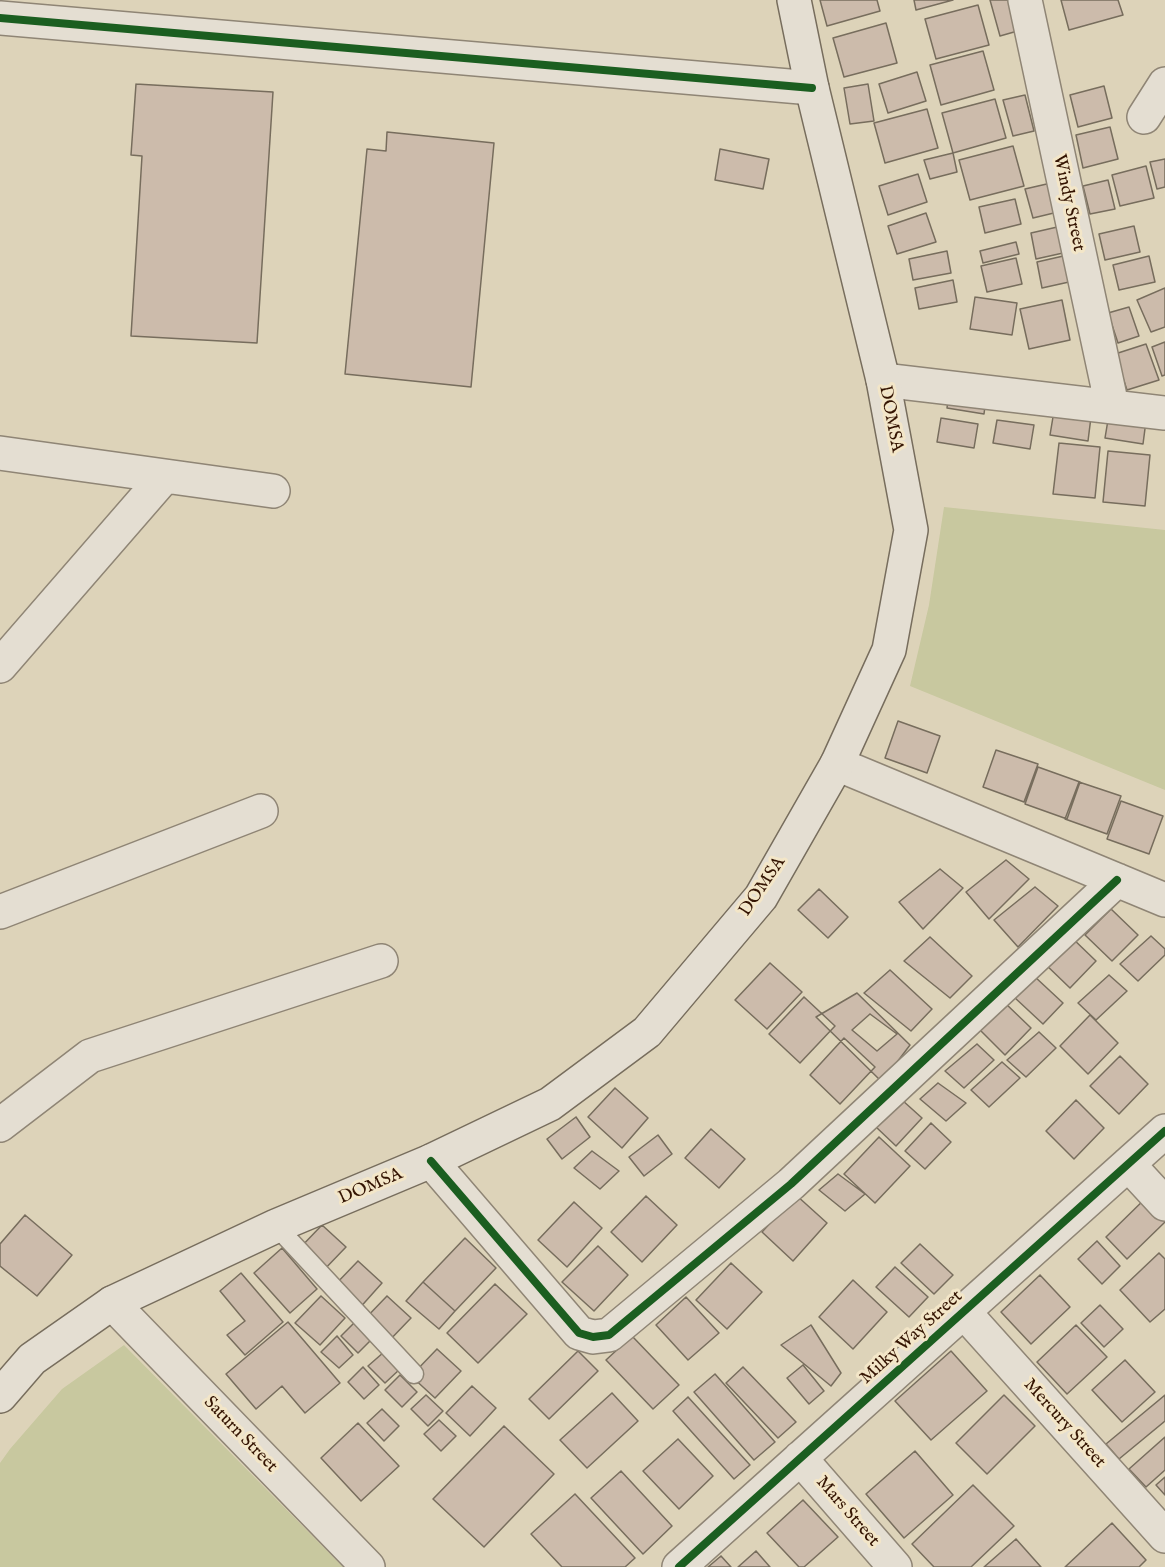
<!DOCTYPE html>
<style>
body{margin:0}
canvas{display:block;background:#ddd3b9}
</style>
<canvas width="1165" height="1567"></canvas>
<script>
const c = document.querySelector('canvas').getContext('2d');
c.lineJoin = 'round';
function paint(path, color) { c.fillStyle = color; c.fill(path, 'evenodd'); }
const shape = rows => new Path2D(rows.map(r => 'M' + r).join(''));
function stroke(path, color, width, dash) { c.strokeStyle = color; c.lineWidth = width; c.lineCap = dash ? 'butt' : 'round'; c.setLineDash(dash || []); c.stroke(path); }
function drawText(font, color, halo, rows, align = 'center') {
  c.font = font + ' "IM FELL English",serif'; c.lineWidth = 6; c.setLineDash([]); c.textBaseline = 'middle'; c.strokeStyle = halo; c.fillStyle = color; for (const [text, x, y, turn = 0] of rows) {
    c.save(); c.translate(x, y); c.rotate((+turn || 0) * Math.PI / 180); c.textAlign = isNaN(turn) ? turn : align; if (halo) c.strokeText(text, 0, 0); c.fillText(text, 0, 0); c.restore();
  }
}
const green = shape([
 [944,507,1165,530,1165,790,910,686,929,605],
 [124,1345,343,1567,0,1567,0,1463,10,1449,62,1389]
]);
const building = shape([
 [820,0,877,0,880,11,827,26,820,0],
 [914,0,953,0,916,10,914,0],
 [990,0,1013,0,1021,30,1000,36,990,0],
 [1061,0,1118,0,1123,15,1069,30,1061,0],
 [978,5,989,45,936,59,925,19,978,5],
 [886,23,897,63,844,77,833,38,886,23],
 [983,51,994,90,941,105,930,65,983,51],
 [917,72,926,101,888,113,879,84,917,72],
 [136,84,273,92,257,343,131,336,142,156,131,155,136,84],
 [868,84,874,121,850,124,844,88,868,84],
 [1104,86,1112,118,1078,127,1070,95,1104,86],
 [1025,95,1034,131,1013,136,1003,100,1025,95],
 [995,99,1006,138,953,153,942,113,995,99],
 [927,109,938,148,885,163,874,123,927,109],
 [1110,127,1118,159,1083,168,1076,135,1110,127],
 [387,132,494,143,471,387,345,374,367,149,386,151,387,132],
 [1013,146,1024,186,970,200,959,160,1013,146],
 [720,149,769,159,763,189,715,180,720,149],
 [953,153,957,172,930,179,924,160,953,153],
 [1165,159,1165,187,1157,189,1150,162,1165,159],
 [1146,166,1154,198,1120,206,1112,175,1146,166],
 [918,174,927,202,888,215,879,186,918,174],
 [1108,180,1115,209,1090,214,1083,186,1108,180],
 [1051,183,1058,212,1033,218,1025,189,1051,183],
 [1015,199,1021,224,985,233,979,207,1015,199],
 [926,213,936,242,897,254,888,226,926,213],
 [1066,225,1072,251,1036,259,1031,233,1066,225],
 [1134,226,1140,252,1105,260,1099,234,1134,226],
 [1016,242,1019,254,983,263,980,251,1016,242],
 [947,251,951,273,913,280,909,259,947,251],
 [1072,254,1078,280,1042,288,1037,262,1072,254],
 [1149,256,1155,282,1119,290,1113,265,1149,256],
 [1016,258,1022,284,987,292,981,266,1016,258],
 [953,280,957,302,919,309,915,288,953,280],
 [1165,288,1165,327,1151,332,1137,300,1165,288],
 [975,297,1017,303,1012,335,970,329,975,297],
 [1062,300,1070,340,1029,349,1020,309,1062,300],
 [1129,307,1139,336,1118,343,1108,313,1129,307],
 [1165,342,1165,375,1162,376,1152,347,1165,342],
 [1146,344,1159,380,1127,390,1115,354,1146,344],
 [950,384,987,390,984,414,947,408,950,384],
 [1054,411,1091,417,1088,441,1050,435,1054,411],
 [1109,414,1146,421,1143,444,1105,438,1109,414],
 [941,418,978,424,974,448,937,442,941,418],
 [997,420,1034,425,1030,449,993,443,997,420],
 [1059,443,1100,447,1095,498,1053,494,1059,443],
 [1108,451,1150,455,1145,506,1103,502,1108,451],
 [898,721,940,736,927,773,885,758,898,721],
 [996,750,1038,764,1024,802,983,787,996,750],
 [1038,767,1080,782,1067,819,1025,804,1038,767],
 [1079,782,1121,796,1107,834,1065,819,1079,782],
 [1121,801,1163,816,1149,854,1107,839,1121,801],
 [1006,860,1029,879,989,919,966,892,1006,860],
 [940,869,963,888,923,929,899,902,940,869],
 [1035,887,1058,906,1018,947,994,920,1035,887],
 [819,889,848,917,828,938,798,910,819,889],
 [1111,909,1138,935,1112,961,1085,935,1111,909],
 [1069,935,1096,961,1070,988,1043,962,1069,935],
 [1151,936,1165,949,1165,955,1138,981,1120,964,1151,936],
 [930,937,972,976,950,998,904,961,930,937],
 [770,963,802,992,767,1029,735,1000,770,963],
 [890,970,932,1009,911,1031,864,993,890,970],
 [1109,975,1127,991,1096,1020,1078,1003,1109,975],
 [1034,976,1063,1003,1043,1024,1014,997,1034,976],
 [857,993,910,1045,882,1082,816,1017,857,993],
 [804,997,835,1026,800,1063,769,1034,804,997],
 [1004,1002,1031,1028,1005,1055,978,1028,1004,1002],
 [870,1014,897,1034,877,1051,852,1030,870,1014],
 [1090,1015,1118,1043,1088,1074,1060,1046,1090,1015],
 [1039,1032,1056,1048,1026,1077,1007,1060,1039,1032],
 [844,1038,875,1067,840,1104,810,1075,844,1038],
 [977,1044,994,1060,964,1088,945,1071,977,1044],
 [1120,1056,1148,1084,1119,1114,1090,1086,1120,1056],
 [1002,1062,1020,1078,989,1107,971,1090,1002,1062],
 [938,1083,966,1103,946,1121,920,1099,938,1083],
 [615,1088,648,1118,622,1148,588,1117,615,1088],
 [902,1100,922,1118,896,1146,876,1127,902,1100],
 [1076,1100,1104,1128,1074,1159,1046,1131,1076,1100],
 [576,1117,590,1137,562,1159,547,1139,576,1117],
 [931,1123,951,1142,925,1169,905,1151,931,1123],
 [711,1129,745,1159,719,1188,685,1158,711,1129],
 [658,1135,672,1154,644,1176,629,1157,658,1135],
 [879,1137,910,1166,875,1203,844,1174,879,1137],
 [592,1151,619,1171,600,1189,574,1168,592,1151],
 [838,1174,865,1194,845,1211,819,1190,838,1174],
 [1153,1191,1165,1204,1165,1222,1127,1259,1106,1237,1153,1191],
 [796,1195,827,1223,793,1261,762,1232,796,1195],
 [646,1196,677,1225,642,1262,611,1232,646,1196],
 [574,1202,602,1228,567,1267,538,1240,574,1202],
 [25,1215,72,1255,37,1296,0,1266,0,1244,25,1215],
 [322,1225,346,1247,320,1274,296,1252,322,1225],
 [465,1238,496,1268,455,1311,423,1282,465,1238],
 [1097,1241,1120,1266,1102,1284,1078,1259,1097,1241],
 [920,1244,953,1275,934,1294,901,1263,920,1244],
 [598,1246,628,1275,594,1311,562,1282,598,1246],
 [282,1248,317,1289,290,1313,254,1273,282,1248],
 [1159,1253,1165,1259,1165,1309,1150,1322,1120,1290,1159,1253],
 [358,1261,382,1283,357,1311,332,1288,358,1261],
 [731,1263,762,1292,727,1329,696,1300,731,1263],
 [895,1267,928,1297,909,1317,876,1287,895,1267],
 [241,1273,283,1322,245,1355,227,1335,245,1321,220,1291,241,1273],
 [1040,1275,1070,1307,1031,1344,1001,1312,1040,1275],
 [853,1280,887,1312,853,1349,819,1317,853,1280],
 [423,1282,455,1311,439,1329,406,1301,423,1282],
 [495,1284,527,1314,478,1363,447,1333,495,1284],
 [321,1296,345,1318,320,1345,295,1323,321,1296],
 [387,1296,411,1318,385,1345,361,1323,387,1296],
 [686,1297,719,1333,688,1360,656,1325,686,1297],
 [1100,1305,1123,1329,1104,1347,1081,1323,1100,1305],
 [356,1321,373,1338,358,1353,341,1336,356,1321],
 [288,1322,340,1383,305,1413,282,1386,256,1409,226,1374,288,1322],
 [811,1325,841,1373,831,1386,781,1345,811,1325],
 [1076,1325,1107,1357,1067,1394,1037,1362,1076,1325],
 [337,1336,353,1355,339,1368,321,1352,337,1336],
 [632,1336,679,1385,653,1409,606,1360,632,1336],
 [437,1349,461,1371,435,1398,411,1376,437,1349],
 [578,1351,598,1371,549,1419,529,1399,578,1351],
 [951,1351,987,1391,931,1440,895,1401,951,1351],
 [384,1352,400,1369,385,1383,368,1366,384,1352],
 [1125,1360,1155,1392,1122,1422,1092,1390,1125,1360],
 [803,1365,824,1391,809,1404,787,1378,803,1365],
 [363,1367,379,1385,364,1399,348,1382,363,1367],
 [743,1367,796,1422,778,1438,726,1383,743,1367],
 [715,1374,775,1442,754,1460,694,1392,715,1374],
 [400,1375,417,1392,402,1407,385,1390,400,1375],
 [472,1386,496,1408,470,1436,446,1413,472,1386],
 [612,1393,638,1421,587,1468,560,1440,612,1393],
 [426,1395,443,1411,428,1426,411,1409,426,1395],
 [1004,1395,1035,1426,987,1474,956,1443,1004,1395],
 [1165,1395,1165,1421,1119,1459,1106,1444,1165,1395],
 [688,1397,750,1465,734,1479,673,1411,688,1397],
 [382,1409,399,1426,384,1441,367,1423,382,1409],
 [439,1420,456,1436,441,1451,424,1434,439,1420],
 [358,1423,399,1466,361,1501,321,1458,358,1423],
 [504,1426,554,1474,484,1547,433,1499,504,1426],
 [1165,1437,1165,1470,1146,1487,1129,1469,1165,1437],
 [678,1439,713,1476,679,1509,643,1471,678,1439],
 [915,1451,953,1495,904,1538,866,1494,915,1451],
 [621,1471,672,1526,643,1554,591,1498,621,1471],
 [1165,1477,1165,1495,1156,1485,1165,1477],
 [973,1485,1014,1526,971,1567,934,1567,912,1544,973,1485],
 [575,1494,635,1558,625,1567,562,1567,531,1534,575,1494],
 [803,1500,838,1537,804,1567,799,1567,767,1533,803,1500],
 [1112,1523,1146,1560,1139,1567,1065,1567,1112,1523],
 [1016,1539,1041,1567,984,1567,1016,1539],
 [756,1551,770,1567,738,1567,756,1551],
 [721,1556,731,1567,708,1567,721,1556]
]);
const service = shape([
 [276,1226,414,1374]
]);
const minor = shape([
 [1025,0,1112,406],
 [0,18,812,88],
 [1144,117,1165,84],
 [883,380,1165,413],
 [0,453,273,491],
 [0,666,164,477],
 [837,764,1165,900],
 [0,912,261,811],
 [0,1125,90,1056,381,961],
 [431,1161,579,1333,593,1337,609,1335,791,1184,1117,880],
 [1128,1164,1165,1204],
 [112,1303,368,1567],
 [963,1311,1165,1536],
 [800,1458,895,1567],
 [679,1567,1165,1131]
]);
const secondary = shape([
 [0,1396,32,1359,112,1303,276,1226,431,1161,550,1104,647,1032,761,897,837,764,889,650,911,530,883,380,812,88,794,0]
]);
const cycleway = shape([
 [0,18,812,88],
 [431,1161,579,1333,593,1337,609,1335,791,1184,1117,880],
 [679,1567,1165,1131]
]);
const streetNames = [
 ["Windy Street",1068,203,78],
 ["DOMSA",890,419,79],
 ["DOMSA",763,887,-56],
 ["DOMSA",371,1187,-23],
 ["Milky Way Street",912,1338,-42],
 ["Mercury Street",1064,1424,48],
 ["Saturn Street",240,1435,46],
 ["Mars Street",847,1512,49]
];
paint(green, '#c8c89f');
paint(building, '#ccbbab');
stroke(building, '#776d5d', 1.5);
stroke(service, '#8f8575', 21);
stroke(minor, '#8f8575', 36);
stroke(secondary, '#776d5d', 36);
stroke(service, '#e4ded2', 18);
stroke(minor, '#e4ded2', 33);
stroke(secondary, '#e4ded2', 33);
stroke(cycleway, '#1b5e20', 8);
drawText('18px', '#341402', '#f3e6c8', streetNames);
</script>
